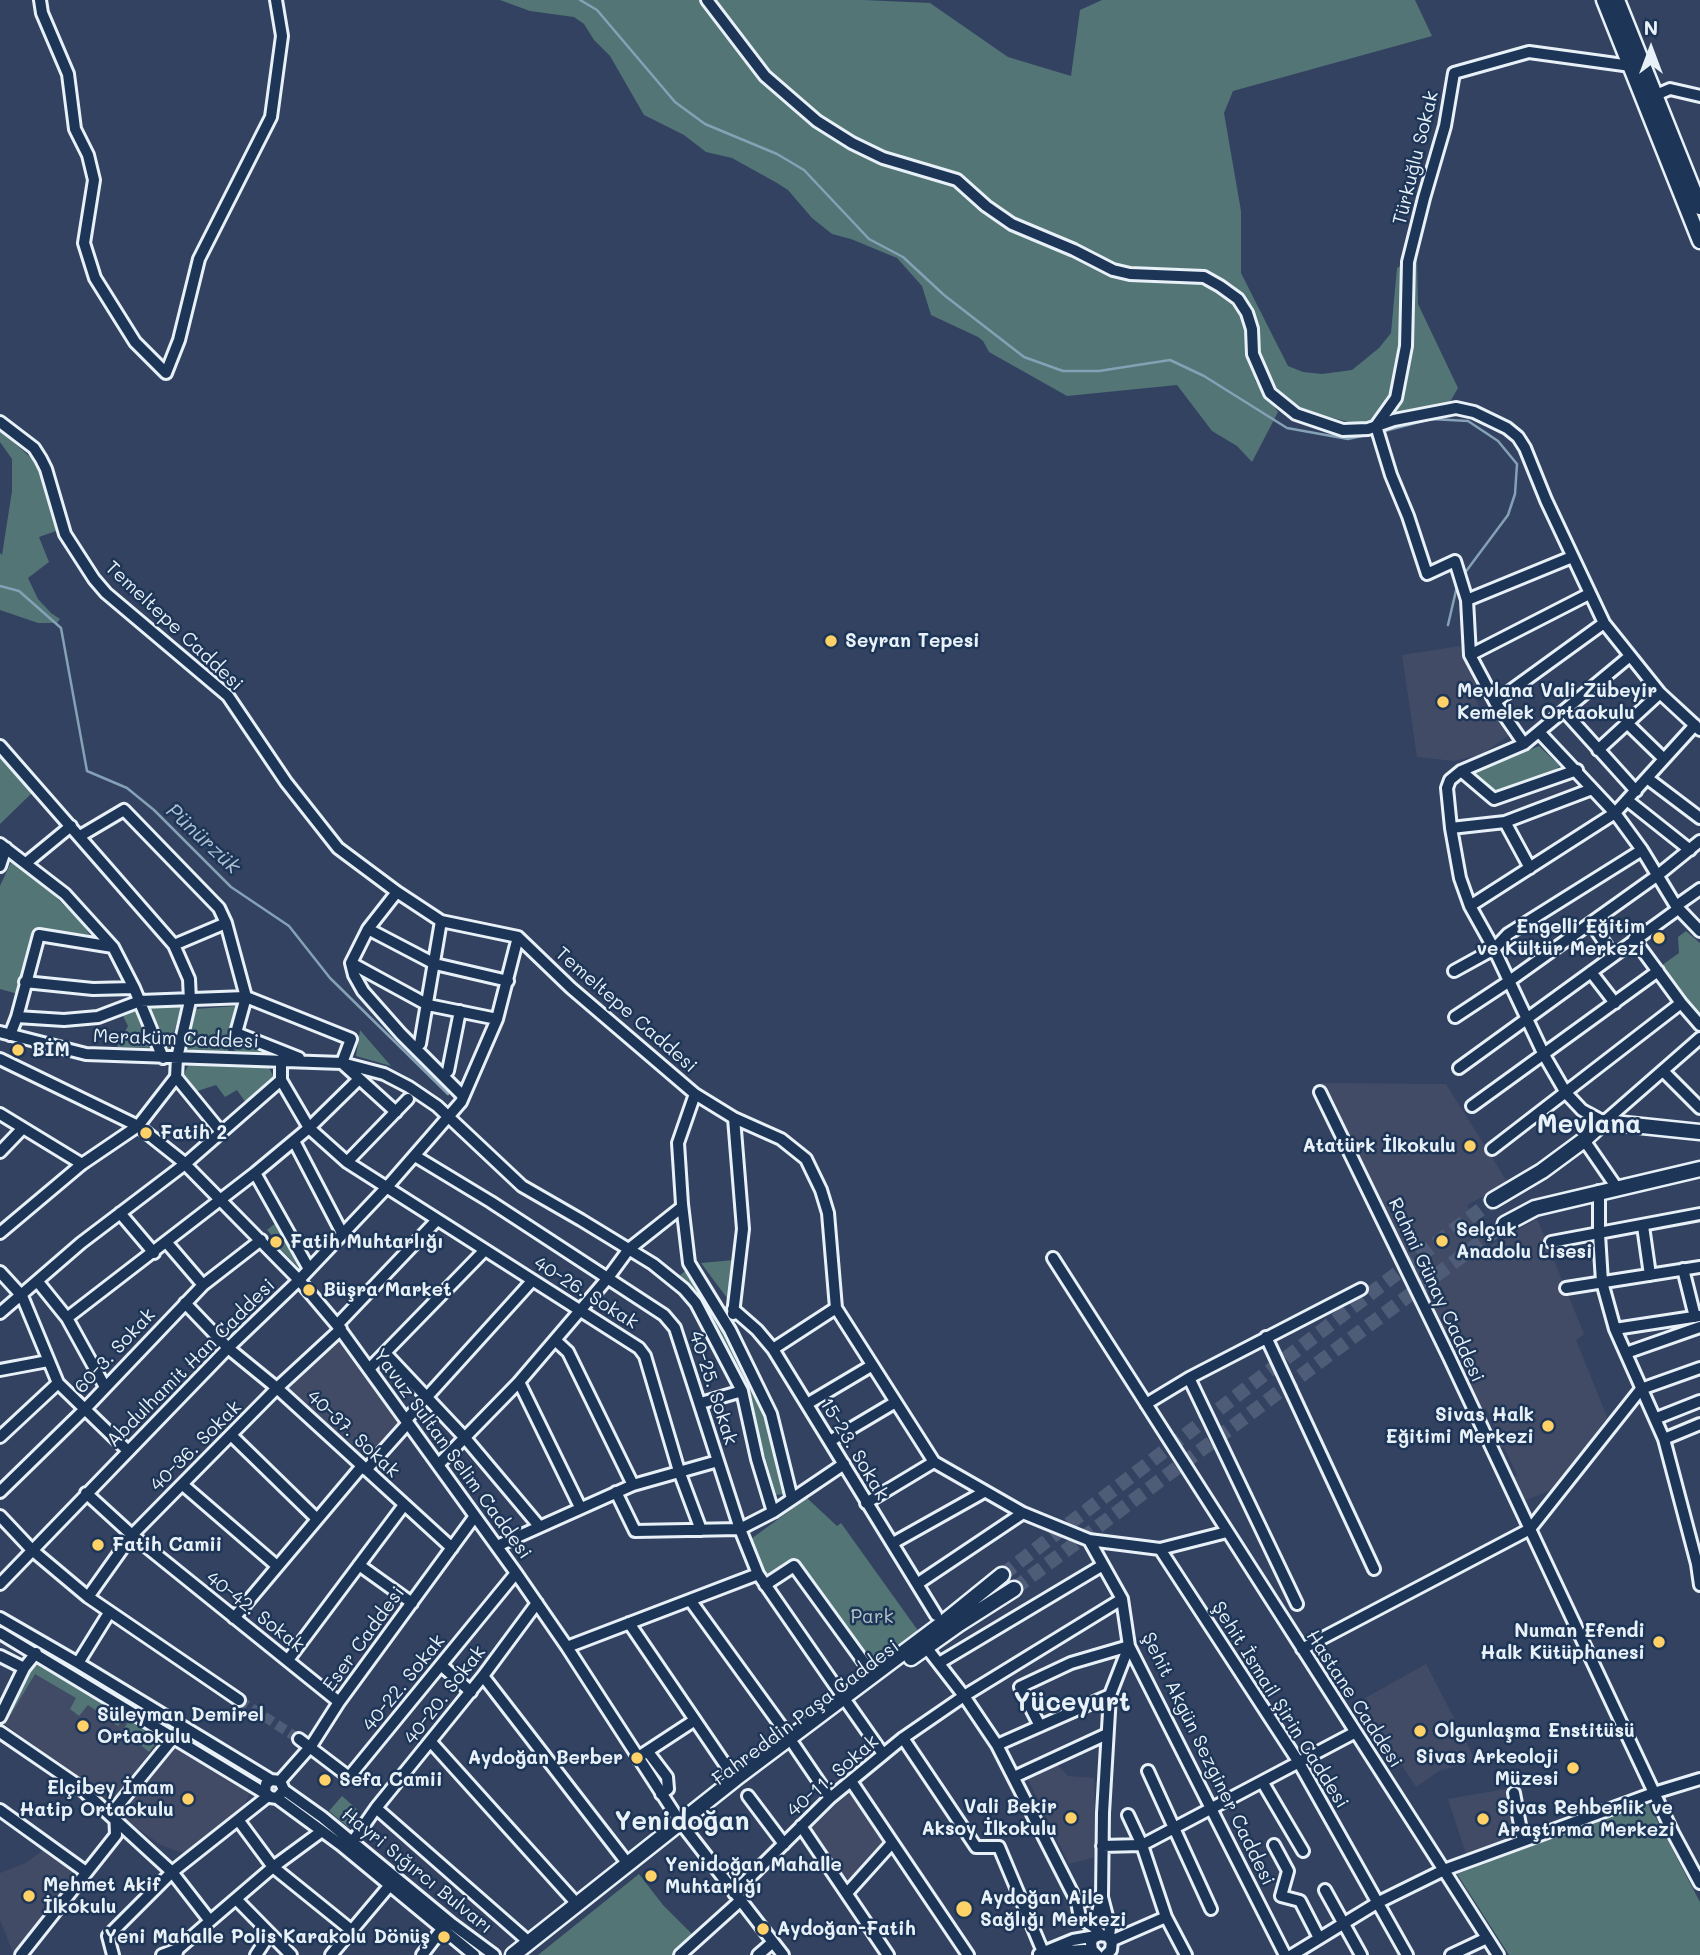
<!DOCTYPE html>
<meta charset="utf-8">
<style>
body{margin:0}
#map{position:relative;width:1700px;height:1955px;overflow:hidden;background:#334260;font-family:Mali,sans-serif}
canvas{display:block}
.north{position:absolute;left:1616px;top:14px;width:70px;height:70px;-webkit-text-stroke:5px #1d3557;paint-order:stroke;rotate:0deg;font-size:19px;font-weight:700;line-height:28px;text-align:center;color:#e8f1f8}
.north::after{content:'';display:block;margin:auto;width:24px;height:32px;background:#e8f1f8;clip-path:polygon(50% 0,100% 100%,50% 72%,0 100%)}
</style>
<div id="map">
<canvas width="1700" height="1955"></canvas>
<div class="north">N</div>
</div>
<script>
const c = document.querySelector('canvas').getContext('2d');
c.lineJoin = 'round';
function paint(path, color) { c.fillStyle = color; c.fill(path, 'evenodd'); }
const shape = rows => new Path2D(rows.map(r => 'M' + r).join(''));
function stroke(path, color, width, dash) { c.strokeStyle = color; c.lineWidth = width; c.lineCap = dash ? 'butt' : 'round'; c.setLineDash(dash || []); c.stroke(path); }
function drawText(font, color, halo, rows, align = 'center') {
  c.font = font + ' Mali,sans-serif'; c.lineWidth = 5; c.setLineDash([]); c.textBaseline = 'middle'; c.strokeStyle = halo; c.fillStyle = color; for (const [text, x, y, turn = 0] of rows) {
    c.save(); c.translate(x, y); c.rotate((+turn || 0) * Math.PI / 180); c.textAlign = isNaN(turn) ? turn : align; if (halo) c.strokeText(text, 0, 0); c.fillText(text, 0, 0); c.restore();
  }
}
const built = shape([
 [1460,646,1478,689,1473,693,1482,714,1492,710,1511,734,1482,754,1454,761,1417,757,1402,655],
 [1321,1083,1446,1084,1508,1183,1467,1205,1487,1247,1537,1219,1584,1334,1576,1340,1607,1417,1556,1488,1524,1501,1513,1477,1517,1475,1504,1447,1499,1448,1494,1436,1498,1434,1486,1408,1481,1409],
 [339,1338,399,1425,364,1464,284,1390],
 [38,1656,166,1731,111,1803,2,1722],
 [1426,1664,1476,1761,1439,1771,1416,1787,1360,1701],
 [175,1744,250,1793,244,1805,194,1848,183,1853,161,1845,119,1815,119,1812],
 [1054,1760,1068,1776,1094,1778,1096,1857,1069,1864,1026,1775],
 [853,1789,889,1841,848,1882,808,1831],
 [1505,1789,1516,1840,1467,1857,1448,1799],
 [47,1847,78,1871,13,1952,0,1920,0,1873,26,1863]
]);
const green = shape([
 [500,0,864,0,930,3,1008,57,1071,76,1080,10,1102,0,1415,0,1432,36,1233,91,1224,113,1241,211,1241,273,1288,366,1303,372,1322,374,1352,370,1379,348,1391,333,1397,268,1417,256,1418,304,1458,388,1450,402,1357,424,1305,411,1254,379,1278,412,1252,462,1237,446,1212,431,1177,385,1067,396,989,352,983,341,978,337,931,315,922,286,897,258,851,239,832,234,812,218,788,190,777,183,732,158,706,152,684,135,644,115,610,56,594,40,584,24,574,17,530,11],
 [0,430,39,465,56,531,39,537,49,562,28,578,38,599,51,613,60,619,57,623,38,623,0,610,0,553,2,555,12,491,12,459,0,442],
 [1539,746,1560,766,1542,778,1499,793,1473,773],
 [0,752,33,792,0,824],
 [12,860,52,893,82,923,90,935,37,928,18,994,0,989,0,886],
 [1686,931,1700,943,1700,1017,1689,1007,1658,968,1679,953,1678,937],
 [143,1003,179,1004,181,1008,169,1049,164,1048],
 [135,1005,156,1048,117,1047,128,1026,121,1012],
 [235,1006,237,1011,229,1035,228,1052,187,1051,185,1047,193,1012,196,1009],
 [360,1030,391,1066,356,1056],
 [238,1038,271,1054,236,1052,234,1049],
 [189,1064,262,1066,269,1068,274,1077,269,1086,246,1103,237,1090,225,1097,216,1085,191,1093,181,1080],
 [277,1222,302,1268,301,1270,277,1246,281,1242,276,1237,274,1238,267,1230],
 [734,1260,727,1298,701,1263],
 [690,1267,711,1300,759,1394,769,1424,784,1494,776,1495,759,1436,752,1399,742,1375,708,1319,678,1277],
 [807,1498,837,1526,841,1523,919,1632,875,1663,868,1662,794,1560,765,1575,751,1539],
 [38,1657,128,1710,118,1726,88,1705,79,1716,70,1709,76,1698,35,1674,5,1724,2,1722],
 [134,1713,165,1731,149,1752,123,1730],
 [342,1796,360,1812,348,1827,329,1811],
 [1648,1803,1700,1902,1700,1955,1509,1955,1457,1874],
 [639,1874,663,1905,695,1937,674,1955,538,1955]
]);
const stream = shape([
 [580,0,597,10,675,102,705,124,777,154,804,170,869,239,903,257,944,295,1024,357,1063,371,1099,371,1170,360,1204,376,1287,428,1348,439,1375,433],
 [1381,432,1431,419,1468,421,1498,441,1517,464,1515,494,1508,515,1464,574],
 [0,586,19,591,61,628,87,771,127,788,154,810,231,887,289,926,330,978,448,1094],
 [1448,625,1458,582]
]);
const minorTunnel = shape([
 [239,1700,299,1739]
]);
const majorTunnel = shape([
 [1002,1575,1493,1200],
 [1014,1589,1505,1224]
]);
const minor = shape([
 [40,0,42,13,68,74,75,129,88,155,94,180,84,243,95,278,135,342,166,373,179,340,199,259,271,117,282,36,276,0],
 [707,0,765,76,817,121,852,143,883,158,957,180,986,206,1012,224,1074,250,1113,270,1130,274,1204,277,1220,286,1238,299,1247,313,1252,329,1253,354,1270,393,1296,414,1343,430,1368,429,1394,420,1456,408,1474,412,1507,428,1518,437,1525,448,1546,500,1604,623,1660,693,1700,730],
 [1656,95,1670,89,1700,96],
 [0,422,34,448,41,459,46,469,65,534,94,579,106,593,228,696,286,782,338,848,397,892,441,921,518,937,571,988,695,1094,734,1118,781,1139,806,1159,821,1190,828,1213,836,1308,934,1462,1023,1513,1089,1540,1160,1549,1227,1532],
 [1467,600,1572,557],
 [1470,655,1589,594],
 [1630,656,1524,744,1461,771,1450,780,1447,788,1451,828,1460,878,1470,906,1494,949,1544,1055,1566,1093,1582,1110,1604,1122,1700,1038],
 [1495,702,1604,623],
 [1564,711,1636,791],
 [1628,724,1664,759],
 [1539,732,1615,813,1642,850,1676,906,1700,931],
 [1524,744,1495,702,1470,655,1467,600,1455,561,1427,574,1408,516,1391,475,1376,426,1396,398,1406,346,1408,262,1424,198,1445,126,1454,73,1529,52,1631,66],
 [0,746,174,945,189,979,190,1001,177,1058,176,1077,138,1126,82,1164,0,1233],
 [1598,750,1660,693],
 [1461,771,1494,799,1577,770],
 [1647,778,1700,818],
 [1627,800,1690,850],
 [1505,822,1530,868],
 [1451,828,1505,822,1592,789],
 [80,836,124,810,219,908,226,923,246,997,236,1033,299,1058],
 [0,844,65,894,113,947,134,988,163,1058],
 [26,863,71,826],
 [0,866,6,848],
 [1470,906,1615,813,1695,725],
 [1676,906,1700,889],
 [1591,923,1613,955],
 [368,929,435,964,508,981],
 [1634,939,1681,1003,1700,1025],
 [174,945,226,923],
 [351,963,354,975,363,991,401,1034,463,1096],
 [351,963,428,1005,497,1019],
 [351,963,368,929,397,892],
 [1454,971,1494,949,1508,934,1642,850],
 [1591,972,1615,1003],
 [25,982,93,989,134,988],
 [17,1017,64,1020,98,1017,140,1001,246,997,351,1039,342,1063],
 [1455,1017,1508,982,1658,875,1700,841],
 [0,1032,86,1054,342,1063,384,1074,409,1087,437,1106,522,1186,581,1220,653,1264,684,1289,696,1303,742,1391,757,1459,773,1512],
 [10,1035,17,1017,39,935,113,947],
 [420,1044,441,921],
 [0,1059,138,1126,182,1161,299,1280,337,1325,516,1573,567,1647,680,1822,783,1955],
 [281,1060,281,1080,309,1128,347,1162,639,1348,645,1356,679,1471,701,1530],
 [342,1063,396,1112],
 [1459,1068,1678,909],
 [448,1071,460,1011],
 [1663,1071,1700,1108],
 [176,1077,221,1132],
 [1320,1092,1449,1357,1673,1833,1700,1883],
 [695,1094,678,1143,682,1204,689,1263,730,1330,771,1414,792,1499],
 [1472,1106,1658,971],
 [0,1114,82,1164],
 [1584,1140,1617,1188],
 [294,1141,342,1233],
 [1492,1149,1681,1003],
 [0,1152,23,1128],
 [415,1156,491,1202,664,1315,675,1328,740,1529,758,1574,843,1697],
 [347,1162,408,1099],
 [255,1173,309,1269],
 [1599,1191,1599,1234,1602,1282,1615,1329,1664,1439,1697,1564,1700,1585],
 [120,1213,154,1253],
 [1643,1226,1650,1275],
 [1551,1242,1700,1214],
 [167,1243,203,1285],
 [1053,1258,1498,1955],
 [1683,1269,1695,1317],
 [0,1272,22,1296,58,1383,128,1451],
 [38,1282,67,1318,105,1387],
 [1566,1288,1700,1267],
 [185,1303,228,1348,277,1388,452,1548],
 [733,1309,757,1330,773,1349,936,1615],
 [0,1313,81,1243,185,1164,281,1080],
 [733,1314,743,1229,734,1118],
 [67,1318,255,1173,309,1128,358,1080],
 [337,1325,437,1220],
 [1615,1329,1700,1316],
 [1266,1337,1374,1569],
 [555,1340,568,1352,633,1485],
 [773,1349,836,1308],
 [1626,1353,1700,1327],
 [386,1354,465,1438,539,1526],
 [369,1369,485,1250],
 [0,1370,48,1361],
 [1189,1378,1297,1604],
 [519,1382,580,1507],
 [701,1403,742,1391],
 [807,1404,871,1366],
 [1146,1404,1189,1378,1361,1289],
 [1657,1418,1700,1401],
 [406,1420,532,1281],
 [232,1436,316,1518],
 [0,1437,58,1383],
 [1664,1439,1700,1424],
 [830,1441,894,1403],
 [439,1464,519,1382,607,1279,629,1249,682,1207],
 [366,1470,408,1423],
 [183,1485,277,1566],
 [0,1492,84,1410,203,1285,261,1240],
 [616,1492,635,1531,740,1529,773,1512,844,1464],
 [86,1493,132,1535,339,1702],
 [866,1503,934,1462],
 [0,1516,32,1550,88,1597,239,1700],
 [1089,1540,1122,1599,1129,1646,1285,1955],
 [893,1543,984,1492],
 [497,1546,633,1485,718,1461],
 [1160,1549,1298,1761,1407,1955],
 [359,1565,412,1603],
 [0,1584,228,1348,299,1280,387,1187,461,1102,497,1019,518,937],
 [917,1584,1023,1513],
 [765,1585,794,1566,865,1664],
 [88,1597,132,1535,277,1388,341,1329],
 [690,1600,789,1737],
 [0,1618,78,1663,271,1780,280,1781,284,1790,277,1798,270,1797,265,1792,266,1784,271,1780],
 [234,1618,362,1466],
 [629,1623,735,1779],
 [0,1633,266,1794],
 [567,1647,758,1574],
 [926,1647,964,1696,997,1745,1077,1902,1080,1918,1094,1927],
 [1302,1649,1530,1529,1641,1389,1700,1368],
 [0,1656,24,1668],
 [288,1660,404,1505],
 [78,1663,109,1613],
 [939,1663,1103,1565],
 [441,1665,471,1692],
 [483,1676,628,1864],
 [848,1704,883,1754],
 [0,1717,24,1668,36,1653],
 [1040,1726,1020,1687,1071,1663,1129,1646],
 [0,1732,76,1784,172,1872,210,1921],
 [903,1738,976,1847,999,1847,1043,1952],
 [299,1739,349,1777,516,1573],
 [431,1742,577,1904],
 [794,1745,830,1798],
 [997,1745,1110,1695],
 [648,1752,667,1777,668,1789,661,1794],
 [637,1758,695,1720],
 [1148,1771,1211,1909],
 [1014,1777,1107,1734],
 [280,1781,311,1746,339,1702,475,1516],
 [851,1781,968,1955],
 [1263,1783,1303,1851],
 [284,1790,322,1817,452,1924,494,1955],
 [1514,1793,1523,1841],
 [748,1796,784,1844],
 [277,1798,341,1845,474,1955],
 [376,1808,530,1943],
 [0,1810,86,1872],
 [1128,1815,1142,1845,1166,1917,1186,1955],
 [239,1821,273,1867,351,1930],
 [801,1826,888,1955],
 [353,1841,376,1808,483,1676,537,1603],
 [1274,1845,1288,1871,1281,1896,1300,1901,1319,1938],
 [1102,1846,1142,1845,1354,1733],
 [1325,1890,1361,1955],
 [734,1893,830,1798,903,1738,964,1696,1122,1599],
 [847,1893,892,1843],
 [236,1899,291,1955],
 [1077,1902,1102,1897,1110,1928,1109,1937],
 [1101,1935,1094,1927,1102,1897,1103,1813,1110,1695,1129,1646],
 [1111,1941,1166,1917],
 [1053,1952,1084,1950,1093,1952],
 [1039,1954,1073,1940,1096,1936],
 [21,1955,116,1835,115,1809,174,1737],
 [113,1955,108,1936,172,1872,268,1796],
 [162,1955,178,1949],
 [176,1955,178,1949,210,1921,273,1867,322,1831],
 [256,1955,269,1935],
 [331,1955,390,1885],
 [422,1955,442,1929],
 [680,1955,741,1900],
 [758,1955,773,1942],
 [1097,1955,1092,1950,1091,1943,1093,1938,1100,1935,1107,1936,1112,1941,1111,1950,1106,1955],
 [1292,1955,1377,1903,1444,1870,1654,1793,1700,1779],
 [1451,1955,1487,1938]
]);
const major = shape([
 [1604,0,1700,241],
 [1617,0,1700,207],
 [1493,1200,1542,1171,1584,1140,1604,1122,1700,1132],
 [1505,1224,1535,1208,1700,1169],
 [911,1658,959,1624,1014,1589],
 [513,1955,735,1779,944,1622,1002,1575]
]);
const markers = [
 [831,641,7,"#ffd166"],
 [1443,702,7,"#ffd166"],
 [1659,938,7,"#ffd166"],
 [18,1050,7,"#ffd166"],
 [146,1133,7,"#ffd166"],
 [1470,1146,7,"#ffd166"],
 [1442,1241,7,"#ffd166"],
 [276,1242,7,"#ffd166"],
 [309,1290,7,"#ffd166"],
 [1548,1426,7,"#ffd166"],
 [98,1545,7,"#ffd166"],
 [1659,1642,7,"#ffd166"],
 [83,1726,7,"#ffd166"],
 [1420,1731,7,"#ffd166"],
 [637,1758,7,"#ffd166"],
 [1573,1768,7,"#ffd166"],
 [325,1780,7,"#ffd166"],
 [188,1799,7,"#ffd166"],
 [1071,1818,7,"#ffd166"],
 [1483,1819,7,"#ffd166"],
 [651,1876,7,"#ffd166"],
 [29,1896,7,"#ffd166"],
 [964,1909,9,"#ffd166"],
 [763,1929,7,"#ffd166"],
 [444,1937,7,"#ffd166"]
];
const streetNames = [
 ["Türkuğlu Sokak",1416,158,-76],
 ["Temeltepe Caddesi",174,626,43],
 ["Temeltepe Caddesi",626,1010,41],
 ["Meraküm Caddesi",176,1039,2],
 ["Rahmi Günay Caddesi",1436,1290,65],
 ["40-26. Sokak",586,1293,32],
 ["60-3. Sokak",115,1351,-47],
 ["Abdulhamit Han Caddesi",191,1363,-45],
 ["40-25. Sokak",713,1388,72],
 ["40-37. Sokak",353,1434,43],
 ["40-36. Sokak",196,1446,-45],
 ["15-23. Sokak",854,1449,59],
 ["Yavuz Sultan Selim Caddesi",452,1454,54],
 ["40-42. Sokak",255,1612,38],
 ["Eser Caddesi",364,1639,-54],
 ["40-22. Sokak",404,1683,-51],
 ["40-20. Sokak",445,1695,-52],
 ["Hastane Caddesi",1354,1699,57],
 ["Şehit İsmail Şirin Caddesi",1280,1705,58],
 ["Fahreddin Paşa Caddesi",806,1713,-37],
 ["Şehit Akgün Sezginer Caddesi",1208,1759,64],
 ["40-11. Sokak",833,1776,-41],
 ["Hayri Sığırcı Bulvarı",417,1871,39]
];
const poiNames = [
 ["Seyran Tepesi",845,641],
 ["Mevlana Vali Zübeyir",1457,691],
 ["Kemelek Ortaokulu",1457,713],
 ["Engelli Eğitim",1645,927,"right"],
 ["ve Kültür Merkezi",1645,949,"right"],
 ["BİM",32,1050],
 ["Fatih 2",160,1133],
 ["Atatürk İlkokulu",1456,1146,"right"],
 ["Selçuk",1456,1230],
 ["Anadolu Lisesi",1456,1252],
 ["Fatih Muhtarlığı",290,1242],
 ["Büşra Market",323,1290],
 ["Sivas Halk",1534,1415,"right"],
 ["Eğitimi Merkezi",1534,1437,"right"],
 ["Fatih Camii",112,1545],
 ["Numan Efendi",1645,1631,"right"],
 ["Halk Kütüphanesi",1645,1653,"right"],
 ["Süleyman Demirel",97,1715],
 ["Ortaokulu",97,1737],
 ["Olgunlaşma Enstitüsü",1434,1731],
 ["Sivas Arkeoloji",1559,1757,"right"],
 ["Müzesi",1559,1779,"right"],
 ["Aydoğan Berber",623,1758,"right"],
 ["Sefa Camii",339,1780],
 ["Elçibey İmam",174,1788,"right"],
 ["Hatip Ortaokulu",174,1810,"right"],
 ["Vali Bekir",1057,1807,"right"],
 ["Aksoy İlkokulu",1057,1829,"right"],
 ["Sivas Rehberlik ve",1497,1808],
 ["Araştırma Merkezi",1497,1830],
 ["Yenidoğan Mahalle",665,1865],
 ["Muhtarlığı",665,1887],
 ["Mehmet Akif",43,1885],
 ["İlkokulu",43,1907],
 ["Aydoğan Aile",980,1898],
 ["Sağlığı Merkezi",980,1920],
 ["Aydoğan-Fatih",777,1929],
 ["Yeni Mahalle Polis Karakolu Dönüş",430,1937,"right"]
];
const parkNames = [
 ["Park",872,1617]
];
const waterNames = [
 ["Pünürzük",203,839,43]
];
const districtNames = [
 ["Mevlana",1589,1125],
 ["Yüceyurt",1072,1703],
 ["Yenidoğan",682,1822]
];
paint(built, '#424b66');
paint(green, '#537576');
stroke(stream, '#84a1b6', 2.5);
stroke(minorTunnel, '#4e5c77', 10, [10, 5]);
stroke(majorTunnel, '#4e5c77', 14, [14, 7]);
stroke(minor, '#e8f1f8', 16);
stroke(major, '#e8f1f8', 19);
stroke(minor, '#1d3557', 10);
stroke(major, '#1d3557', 14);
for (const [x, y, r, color] of markers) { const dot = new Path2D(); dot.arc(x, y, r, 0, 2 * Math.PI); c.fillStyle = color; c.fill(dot); stroke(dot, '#1d3557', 2.5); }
drawText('19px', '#e8f1f8', '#1d3557', streetNames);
drawText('bold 19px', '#e8f1f8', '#1d3557', poiNames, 'left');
drawText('19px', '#b4c6ca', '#1d3557', parkNames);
drawText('italic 21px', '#aec2d2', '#1d3557', waterNames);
drawText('bold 26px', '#e8f1f8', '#1d3557', districtNames);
</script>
